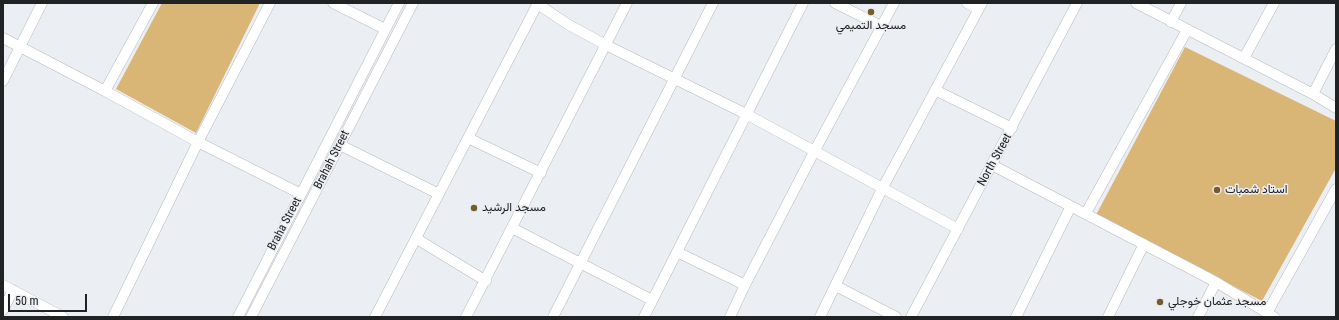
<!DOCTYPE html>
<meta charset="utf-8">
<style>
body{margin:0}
#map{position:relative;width:1339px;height:320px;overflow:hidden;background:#ebeef2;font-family:"Roboto Condensed",sans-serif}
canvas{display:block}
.frame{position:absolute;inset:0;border:4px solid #212224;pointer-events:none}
.scale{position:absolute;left:8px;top:294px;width:79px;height:18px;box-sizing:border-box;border:2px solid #212224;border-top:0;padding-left:5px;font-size:12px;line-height:14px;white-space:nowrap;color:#212224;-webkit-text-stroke:3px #ebeef2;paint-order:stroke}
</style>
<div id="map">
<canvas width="1339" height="320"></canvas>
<div class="frame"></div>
<div class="scale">50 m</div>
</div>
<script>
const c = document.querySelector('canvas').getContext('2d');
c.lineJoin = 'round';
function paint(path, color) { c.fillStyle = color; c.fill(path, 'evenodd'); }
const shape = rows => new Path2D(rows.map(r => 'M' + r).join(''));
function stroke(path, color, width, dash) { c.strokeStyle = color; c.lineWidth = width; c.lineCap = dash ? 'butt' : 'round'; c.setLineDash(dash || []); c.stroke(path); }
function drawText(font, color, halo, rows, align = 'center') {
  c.font = font + ' "Roboto Condensed",Vazirmatn,sans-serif'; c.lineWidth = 3; c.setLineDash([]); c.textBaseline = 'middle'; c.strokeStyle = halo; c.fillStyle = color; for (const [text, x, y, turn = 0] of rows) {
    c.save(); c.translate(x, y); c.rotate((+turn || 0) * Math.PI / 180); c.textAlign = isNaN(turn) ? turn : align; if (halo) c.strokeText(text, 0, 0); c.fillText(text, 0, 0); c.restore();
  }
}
const green = shape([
 [162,3,260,3,196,133,116,89],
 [1185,47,1336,121,1336,168,1262,301,1096,215]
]);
const minor = shape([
 [333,3,385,29],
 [536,3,569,25,606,45,746,114,958,229],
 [835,3,881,26],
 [967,3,978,9],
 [1136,3,1313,94,1336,108],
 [1171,22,1181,3],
 [3,38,105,91,198,142,301,194],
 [1244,58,1274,3],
 [3,81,42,3],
 [935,90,1012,128],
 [105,91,153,3],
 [1313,94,1336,49],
 [468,138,541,173],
 [340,145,439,194],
 [992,165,1216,282,1274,317],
 [1086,213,1187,30],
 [512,228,652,300],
 [417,239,486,281],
 [677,252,745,285],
 [3,285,63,317],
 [836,286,896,317],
 [3,310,13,290],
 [1267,313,1336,189],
 [113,317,198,142,270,3],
 [238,317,399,3],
 [251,317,413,3],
 [375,317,538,3],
 [466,317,627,3],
 [553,317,713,3],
 [644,317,803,3],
 [730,317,745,285,814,152,894,3],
 [820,317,882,189,982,3],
 [911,317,1077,3],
 [1016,317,1071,206],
 [1108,317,1144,244],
 [1198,317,1216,282]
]);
const markers = [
 [871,12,4,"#755c2d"],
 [1217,190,4,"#755c2d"],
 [474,208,4,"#755c2d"],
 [1160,302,4,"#755c2d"]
];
const poiNames = [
 ["مسجد التميمي",871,26,"center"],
 ["استاد شمبات",1225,190],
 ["مسجد الرشيد",482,208],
 ["مسجد عثمان خوجلي",1168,302]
];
const streetNames = [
 ["Brahah Street",332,160,-63],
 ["North Street",995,160,-61],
 ["Braha Street",285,224,-62]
];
paint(green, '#dab676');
stroke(minor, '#b7babe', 11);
stroke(minor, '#fff', 10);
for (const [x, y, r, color] of markers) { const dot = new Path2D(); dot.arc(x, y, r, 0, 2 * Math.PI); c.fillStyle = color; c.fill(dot); stroke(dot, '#ebeef2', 1.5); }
drawText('12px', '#212224', '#ebeef2', poiNames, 'left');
drawText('12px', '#212224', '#ebeef2', streetNames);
</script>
